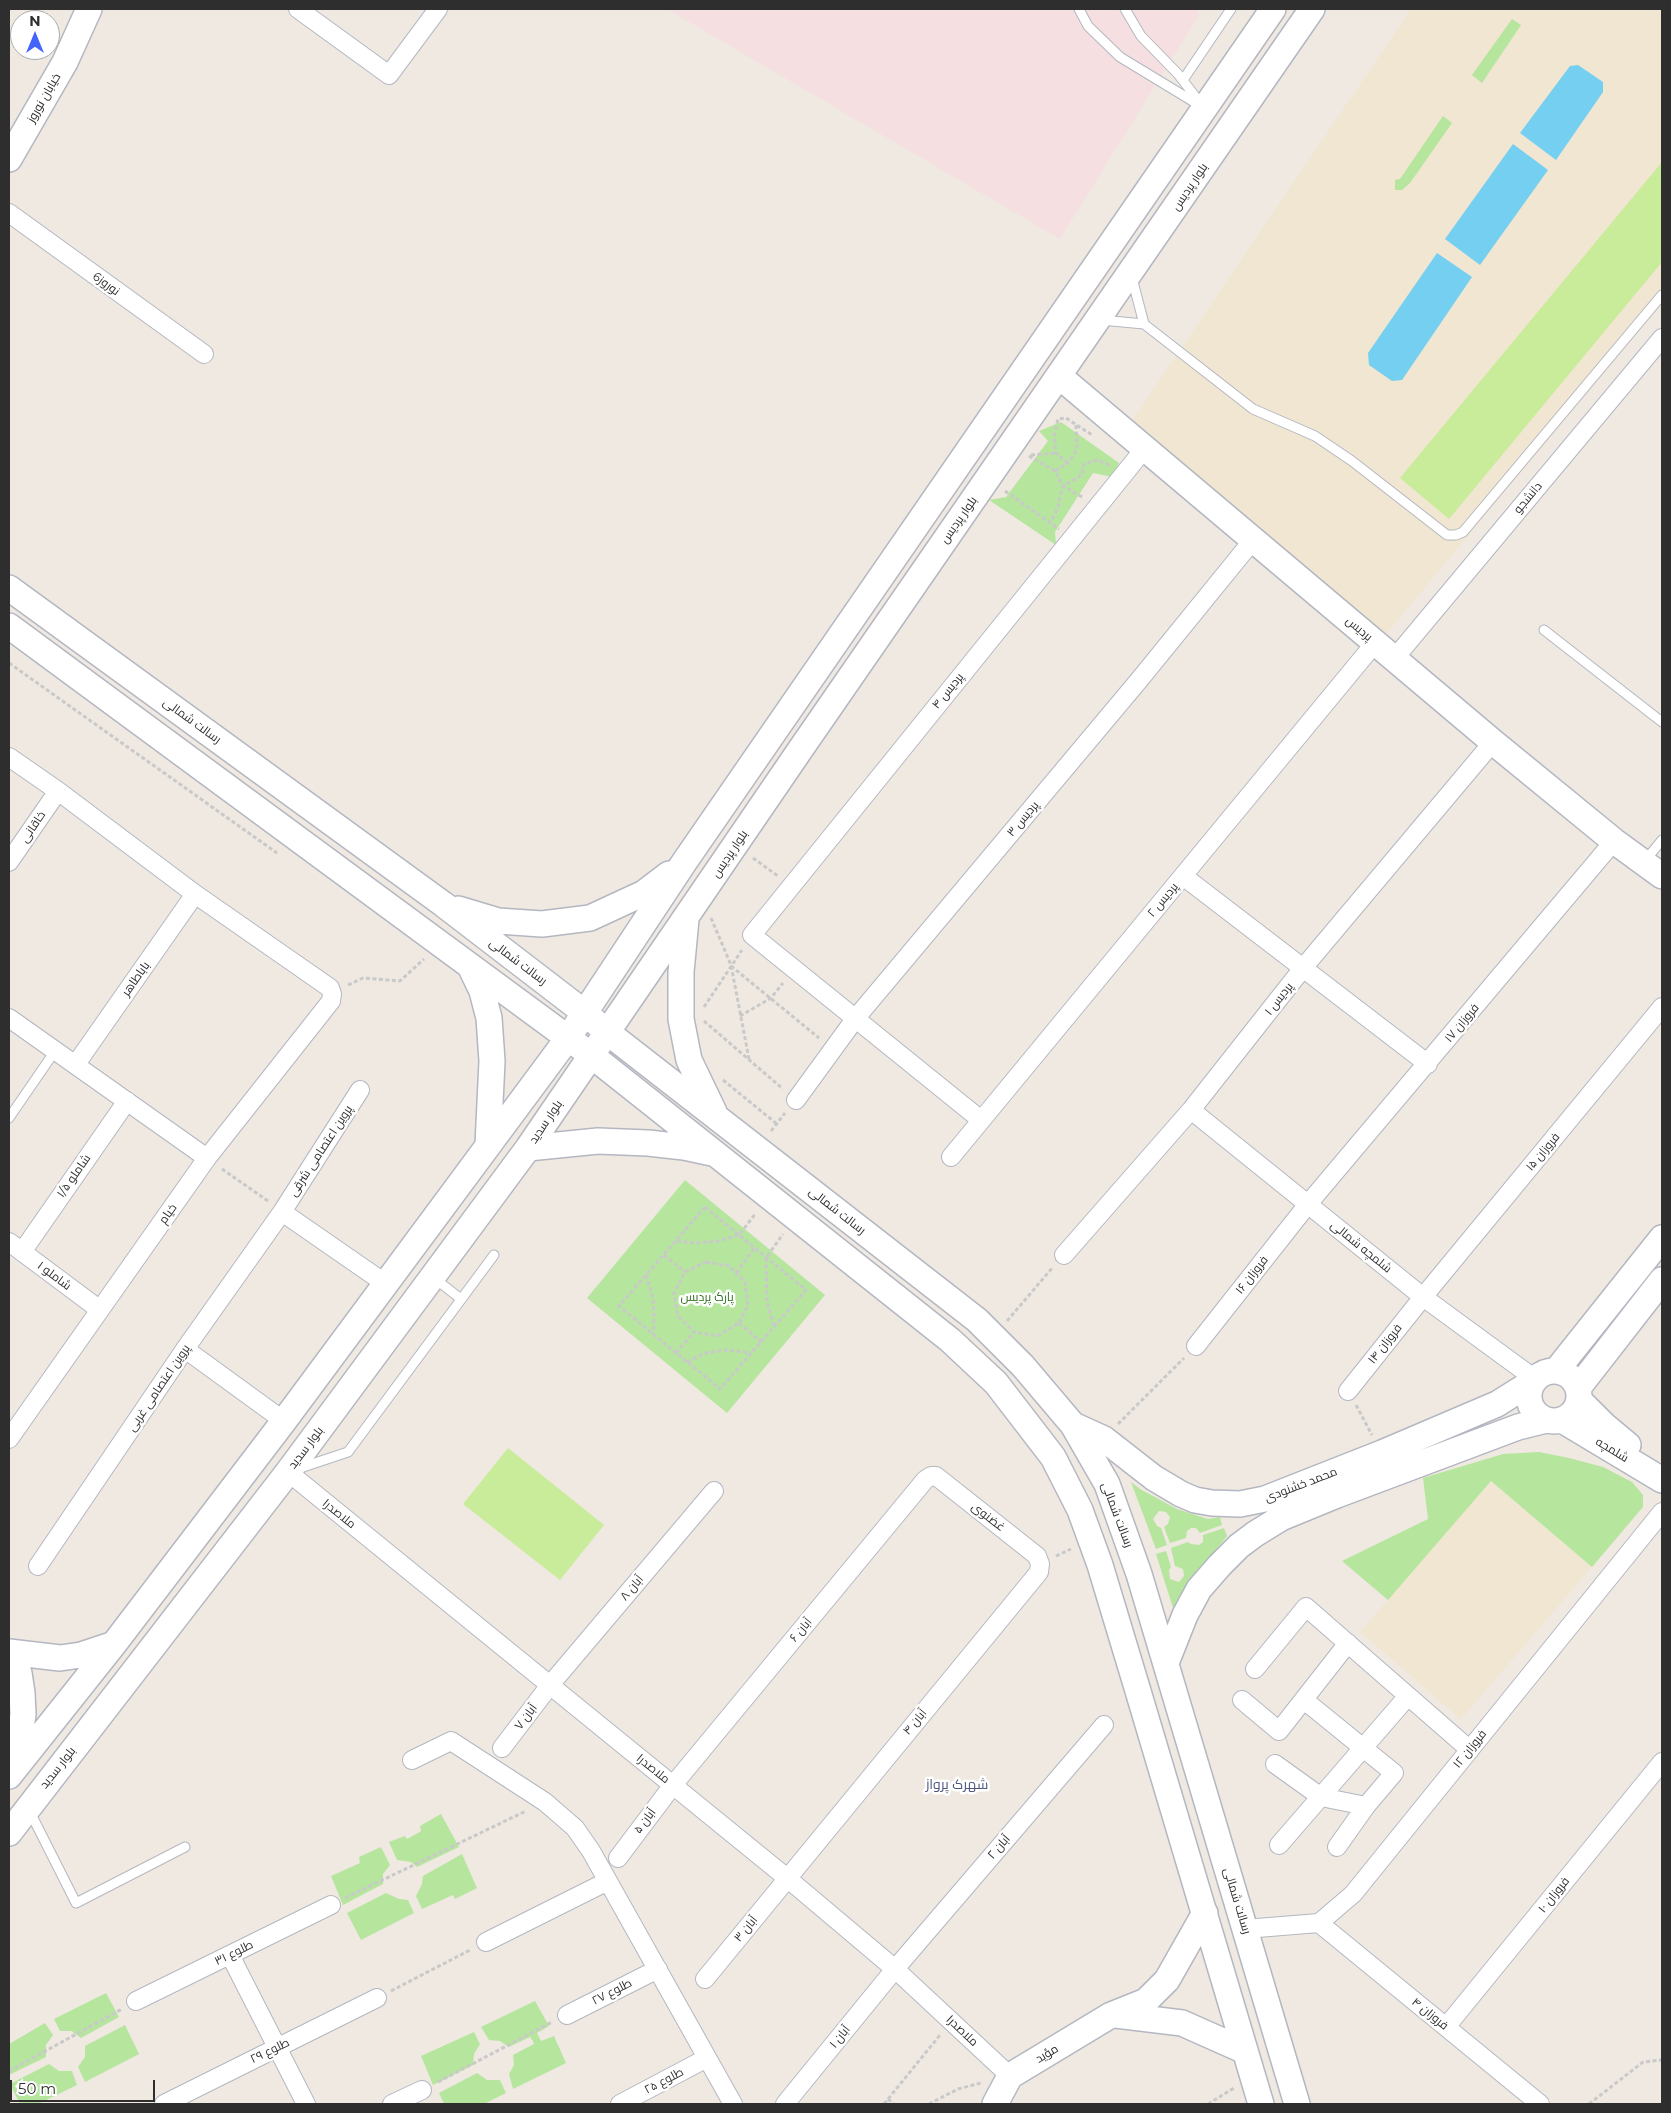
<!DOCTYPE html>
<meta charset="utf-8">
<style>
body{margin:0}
#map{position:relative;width:1671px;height:2113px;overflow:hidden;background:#efe9e1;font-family:Montserrat,sans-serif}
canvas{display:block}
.frame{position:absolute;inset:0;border:10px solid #2e2e2e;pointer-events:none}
.north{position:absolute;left:10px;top:10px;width:50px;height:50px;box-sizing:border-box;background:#fff;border:1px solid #ababab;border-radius:50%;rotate:0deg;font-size:14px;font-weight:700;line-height:20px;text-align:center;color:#2e2e2e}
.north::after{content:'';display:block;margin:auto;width:18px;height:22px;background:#4264fb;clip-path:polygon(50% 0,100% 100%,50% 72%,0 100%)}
.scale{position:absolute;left:10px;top:2080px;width:145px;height:22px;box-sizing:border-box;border:2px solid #2e2e2e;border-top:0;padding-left:6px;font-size:15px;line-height:18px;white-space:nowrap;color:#2e2e2e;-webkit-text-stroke:4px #fff;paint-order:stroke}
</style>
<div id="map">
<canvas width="1671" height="2113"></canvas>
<div class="frame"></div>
<div class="north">N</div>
<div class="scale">50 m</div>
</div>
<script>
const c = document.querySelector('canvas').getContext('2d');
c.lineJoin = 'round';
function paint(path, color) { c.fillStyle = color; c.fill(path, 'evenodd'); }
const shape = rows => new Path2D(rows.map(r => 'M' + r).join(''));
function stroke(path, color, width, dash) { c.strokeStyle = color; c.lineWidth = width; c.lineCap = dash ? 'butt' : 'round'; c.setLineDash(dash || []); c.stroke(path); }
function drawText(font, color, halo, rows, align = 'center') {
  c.font = font + ' Montserrat,Cairo,sans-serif'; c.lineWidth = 5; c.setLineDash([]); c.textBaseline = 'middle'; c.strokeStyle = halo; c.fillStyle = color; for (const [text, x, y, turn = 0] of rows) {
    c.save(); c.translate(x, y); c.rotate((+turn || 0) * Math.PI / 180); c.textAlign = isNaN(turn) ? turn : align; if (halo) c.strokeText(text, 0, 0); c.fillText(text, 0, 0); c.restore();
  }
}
const education = shape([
 [1411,9,1662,9,1662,304,1386,634,1132,421],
 [1491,1481,1592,1567,1461,1719,1360,1632]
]);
const medical = shape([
 [667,9,1197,9,1199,15,1060,239]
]);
const green = shape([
 [1512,19,1521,25,1482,83,1472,75],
 [1443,116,1452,123,1410,183,1402,190,1395,190,1395,180,1400,179],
 [1061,422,1119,463,1112,477,1093,473,1055,532,1056,545,989,500,1006,497,1048,441,1039,431],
 [685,1180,825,1295,727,1413,587,1298],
 [1539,1452,1569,1458,1603,1467,1632,1482,1643,1495,1643,1507,1592,1567,1491,1481,1388,1600,1342,1561,1428,1519,1423,1478,1503,1454],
 [1131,1482,1140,1489,1177,1509,1208,1519,1220,1517,1222,1525,1200,1533,1196,1528,1191,1528,1187,1531,1186,1538,1170,1543,1164,1527,1168,1524,1170,1517,1166,1512,1159,1511,1153,1519,1157,1526,1161,1528,1167,1545,1156,1549],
 [1224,1528,1227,1536,1190,1582,1173,1608,1156,1554,1166,1551,1171,1567,1169,1570,1170,1579,1179,1582,1184,1576,1183,1569,1175,1566,1171,1548,1188,1542,1191,1544,1199,1545,1203,1542,1203,1535],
 [441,1814,459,1847,417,1867,411,1862,397,1860,389,1842,405,1836,407,1839,418,1833,421,1831,420,1826],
 [381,1847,390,1865,383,1874,383,1884,343,1905,331,1876,360,1863,359,1857],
 [462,1854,477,1888,455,1899,453,1895,422,1909,416,1896,422,1884,423,1876],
 [386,1893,399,1899,408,1900,414,1913,361,1940,347,1913],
 [106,1993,119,2017,81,2038,71,2031,60,2031,54,2019],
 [535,2001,549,2026,537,2033,541,2041,554,2036,566,2063,513,2089,509,2074,514,2065,513,2055,534,2044,533,2041,530,2037,509,2047,500,2041,489,2040,481,2027],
 [45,2023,53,2035,46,2045,46,2057,9,2075,9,2044],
 [125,2025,139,2054,85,2082,78,2067,85,2057,85,2046],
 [474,2032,480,2044,474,2054,473,2065,433,2085,421,2056],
 [49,2064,59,2071,72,2071,77,2085,38,2104,20,2104,10,2084],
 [477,2073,487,2080,500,2080,506,2093,484,2104,444,2104,439,2093]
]);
const pitch = shape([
 [1662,162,1662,262,1449,519,1400,478],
 [508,1448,604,1525,560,1580,463,1504]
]);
const water = shape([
 [1578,65,1603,82,1603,92,1556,160,1520,133,1570,66],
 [1513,144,1548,170,1480,265,1445,239],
 [1437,253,1472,277,1402,380,1392,381,1369,365,1368,353]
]);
const path = shape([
 [1031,455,1056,453],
 [1029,456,1055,471,1063,486,1057,510,1050,523],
 [1068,463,1056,453,1054,436,1058,419,1066,418,1092,435],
 [1055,471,1068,463,1077,450,1076,424],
 [1005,491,1059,529],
 [1082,497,1063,486,1082,475,1084,464,1097,460,1109,465],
 [9,663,277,853],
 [753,858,778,876],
 [711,918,731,965,749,1059],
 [731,966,819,1038],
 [348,985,363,978,400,981,424,959],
 [704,1007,742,950],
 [740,1016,771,998,783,983],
 [704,1021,783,1089],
 [723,1080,777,1124],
 [771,1131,785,1113],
 [222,1169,268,1201],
 [705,1207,806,1290,720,1389,619,1306,705,1207],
 [677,1241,695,1243,718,1241,739,1235,756,1213],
 [664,1255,685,1272],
 [706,1262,729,1266,745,1282,748,1305,739,1323,717,1336,694,1332,678,1316,674,1293,685,1272,706,1262],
 [736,1273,754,1248],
 [646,1275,653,1298,654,1316,653,1334],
 [1007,1321,1053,1267],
 [739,1323,761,1342],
 [774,1326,767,1302,766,1258,783,1234],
 [676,1353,694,1332],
 [687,1362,705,1353,727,1350,751,1353],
 [1356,1405,1372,1435],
 [1118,1424,1184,1358],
 [1056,1556,1071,1549],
 [345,1898,526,1811],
 [391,1991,470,1950],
 [9,2071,122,2009],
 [438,2082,552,2022],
 [888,2099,894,2104],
 [884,2104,940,2035],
 [929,2104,958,2089,981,2083],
 [1208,2104,1234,2088],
 [1589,2104,1643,2062,1662,2060]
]);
const lane = shape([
 [1079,9,1088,26,1120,57,1204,108,1178,74,1141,36,1125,9],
 [1183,80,1231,9],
 [1132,278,1144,324],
 [1101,320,1144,324,1253,409,1315,436,1352,461,1447,535,1456,535,1463,532,1662,295],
 [1544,630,1662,722],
 [1644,862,1662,840],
 [9,1118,55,1051],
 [434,1278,461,1299],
 [297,1469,348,1452,494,1255],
 [29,1810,76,1903,185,1847]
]);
const street = shape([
 [298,9,389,75,438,9],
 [9,213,204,354],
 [1394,659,1662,338],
 [9,757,58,791,195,894,330,988,332,994,331,1001,207,1158,9,1439],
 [9,862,58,791],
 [1183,876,1428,1064],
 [9,1018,207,1158],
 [76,1064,195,894],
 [796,1100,855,1019,1140,679,1253,540],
 [1191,1110,1423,1297,1535,1379],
 [981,1120,752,935,1145,448],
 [951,1157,1375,643],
 [282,1212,386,1284],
 [9,1242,100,1310],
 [22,1252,127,1101],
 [1064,1255,1191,1110,1303,968,1493,742],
 [1196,1346,1308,1204,1614,841],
 [185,1349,284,1421],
 [1348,1391,1423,1297,1662,1007],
 [288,1472,787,1878,895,1969,1010,2076],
 [38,1566,185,1349,282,1212,360,1090],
 [1255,1669,1306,1607,1470,1750],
 [1242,1700,1279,1731,1348,1643],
 [1304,1700,1394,1773,1366,1806,1337,1847],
 [502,1748,550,1685,714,1491],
 [412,1760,451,1741,545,1802,575,1828,591,1851,733,2104],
 [1275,1764,1321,1797,1366,1806],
 [1279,1845,1408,1696],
 [618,1858,673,1785,925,1480,931,1476,936,1476,1037,1556,1040,1564,1039,1572,705,1979],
 [1319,1923,1540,2104],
 [1245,1929,1319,1923,1353,1894,1662,1512],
 [486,1942,608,1881],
 [230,1955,306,2104],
 [136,2001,331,1905],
 [567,2015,658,1969],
 [1446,2027,1662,1762],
 [164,2104,377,1998],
 [392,2104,422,2090],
 [620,2104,707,2058],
 [785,2104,895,1969,1104,1725]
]);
const secondary = shape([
 [9,159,65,62,89,9],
 [1059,376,1493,742,1614,841,1662,876],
 [9,588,443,904,585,1013,607,1032,977,1320,1023,1366,1073,1425,1107,1484,1139,1574,1297,2104],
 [9,626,591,1055,950,1340,996,1383,1053,1457,1080,1510,1100,1565,1138,1691,1261,2104],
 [458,909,498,921,542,924,590,918,644,893,669,874],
 [686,919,681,972,681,1019,689,1060,714,1112],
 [471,968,482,991,489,1018,492,1061,488,1145],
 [528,1148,598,1141,648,1143,684,1147,712,1153],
 '1529 1396a25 25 0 1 1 50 0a25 25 0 1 1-50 0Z',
 [1556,1371,1662,1238],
 [1578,1388,1662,1280],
 [1579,1400,1604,1425,1628,1445],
 [1562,1420,1662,1480],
 [1073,1425,1104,1439,1154,1478,1181,1494,1195,1500,1212,1503,1240,1504,1265,1499,1382,1453,1497,1404,1532,1382],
 [9,1652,60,1658,81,1655,114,1644],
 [9,1655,19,1673,22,1693,23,1714,16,1767],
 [1166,1663,1185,1615,1199,1589,1220,1565,1239,1546,1255,1534,1281,1518,1337,1495,1518,1427,1546,1420],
 [9,1776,114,1644,284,1421,568,1038,685,861,1273,9],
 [9,1833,288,1472,528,1148,800,750,1312,9],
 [1116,2015,1182,2023,1245,2051],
 [995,2104,1010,2076,1111,2015,1146,2001,1167,1980,1205,1913]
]);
const streetNames = [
 ["خیابان نوروز",44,98,-60],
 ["بلوار پردیس",1190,187,-56],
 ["نوروز6",106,284,36],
 ["دانشجو",1528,498,-50],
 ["بلوار پردیس",959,520,-55],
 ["پردیس",1359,629,40],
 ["پردیس ۴",948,691,-51],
 ["رسالت شمالی",192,721,36],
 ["پردیس ۳",1023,819,-50],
 ["خاقانی",33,827,-56],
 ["بلوار پردیس",730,854,-56],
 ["پردیس ۲",1163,900,-50],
 ["رسالت شمالی",518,962,37],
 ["باباطاهر",136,979,-55],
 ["پردیس ۱",1279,999,-52],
 ["فروزان ۱۷",1462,1023,-50],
 ["بلوار سدید",546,1122,-56],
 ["پروین اعتصامی شرقی",321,1151,-57],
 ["فروزان ۱۵",1543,1152,-50],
 ["شاملو ۱/۵",74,1176,-55],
 ["رسالت شمالی",837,1211,38],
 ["خیام",168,1214,-55],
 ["شلمچه شمالی",1361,1247,39],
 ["فروزان ۱۶",1252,1275,-52],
 ["شاملو ۱",54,1276,37],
 ["فروزان ۱۴",1385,1344,-52],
 ["پروین اعتصامی غربی",159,1388,-56],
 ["بلوار سدید",306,1448,-53],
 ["شلمچه",1612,1450,31],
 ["محمد خشنودی",1301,1485,-21],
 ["ملاصدرا",339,1514,39],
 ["رسالت شمالی",1117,1515,69],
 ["غضنوی",988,1517,38],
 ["آبان ۸",632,1588,-50],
 ["آبان ۶",801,1630,-50],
 ["آبان ۷",526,1717,-53],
 ["آبان ۴",915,1722,-50],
 ["فروزان ۱۲",1470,1749,-51],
 ["بلوار سدید",58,1768,-52],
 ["ملاصدرا",653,1769,39],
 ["آبان ۵",645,1821,-53],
 ["آبان ۲",999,1847,-49],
 ["فروزان ۱۰",1554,1895,-51],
 ["رسالت شمالی",1237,1901,73],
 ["آبان ۳",746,1929,-51],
 ["طلوع ۳۱",234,1953,-26],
 ["طلوع ۲۷",612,1992,-27],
 ["فروزان ۴",1430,2014,39],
 ["ملاصدرا",962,2031,43],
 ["آبان ۱",840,2037,-51],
 ["طلوع ۲۹",270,2051,-26],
 ["مؤید",1047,2054,-31],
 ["طلوع ۲۵",664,2081,-28]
];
const parkNames = [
 ["پارک پردیس",707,1297]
];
const neighbourhoodNames = [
 ["شهرک پرواز",957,1785]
];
paint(education, '#f0e6d1');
paint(medical, '#f5dfe0');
paint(green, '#b6e59e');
paint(pitch, '#c9ec9a');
paint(water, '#75cff0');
stroke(lane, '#b4b7c1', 11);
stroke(street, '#b4b7c1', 20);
stroke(secondary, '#b4b7c1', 28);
stroke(path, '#c9c9c9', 3, [4, 2.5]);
stroke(lane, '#fff', 9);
stroke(street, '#fff', 18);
stroke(secondary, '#fff', 25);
drawText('12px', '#2e2e2e', '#fff', streetNames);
drawText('12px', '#2c6e1b', '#fff', parkNames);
drawText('14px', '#4d5680', '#fff', neighbourhoodNames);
</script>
